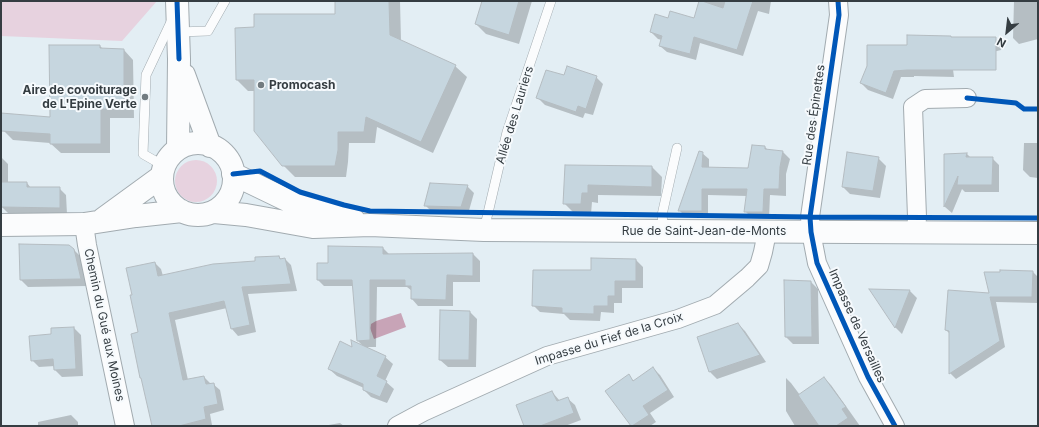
<!DOCTYPE html>
<meta charset="utf-8">
<style>
body{margin:0}
#map{position:relative;width:1039px;height:427px;overflow:hidden;background:#e3eef4;font-family:Inter,sans-serif}
canvas{display:block}
.frame{position:absolute;inset:0;border:2px solid #353d42;pointer-events:none}
.north{position:absolute;left:987px;top:12px;width:40px;height:40px;-webkit-text-stroke:3px #f6fafd;paint-order:stroke;rotate:208deg;font-size:11px;font-weight:700;line-height:16px;text-align:center;color:#353d42}
.north::after{content:'';display:block;margin:auto;width:14px;height:18px;background:#353d42;clip-path:polygon(50% 0,100% 100%,50% 72%,0 100%)}
</style>
<div id="map">
<canvas width="1039" height="427"></canvas>
<div class="frame"></div>
<div class="north">N</div>
</div>
<script>
const c = document.querySelector('canvas').getContext('2d');
c.lineJoin = 'round';
function paint(path, color) { c.fillStyle = color; c.fill(path, 'evenodd'); }
const shape = rows => new Path2D(rows.map(r => 'M' + r).join(''));
function stroke(path, color, width, dash) { c.strokeStyle = color; c.lineWidth = width; c.lineCap = dash ? 'butt' : 'round'; c.setLineDash(dash || []); c.stroke(path); }
function drawText(font, color, halo, rows, align = 'center') {
  c.font = font + ' Inter,sans-serif'; c.lineWidth = 4; c.setLineDash([]); c.textBaseline = 'middle'; c.strokeStyle = halo; c.fillStyle = color; for (const [text, x, y, turn = 0] of rows) {
    c.save(); c.translate(x, y); c.rotate((+turn || 0) * Math.PI / 180); c.textAlign = isNaN(turn) ? turn : align; if (halo) c.strokeText(text, 0, 0); c.fillText(text, 0, 0); c.restore();
  }
}
const green = shape([
 [1,1,157,1,122,41,1,36],
 '175 181a21 21 0 1 1 42 0a21 21 0 1 1-42 0Z'
]);
const water = shape([
 [401,313,406,327,374,339,370,328,371,324,376,321]
]);
const shadow = shape([
 [336,1,400,1,401,41,455,66,467,77,433,153,377,127,375,143,349,143,348,162,346,177,295,177,283,165,255,91,248,91,237,80,255,28,336,15],
 [484,1,532,1,519,44,486,34,476,24],
 [700,1,771,1,769,14,758,11,743,56,700,43,696,60,667,52,660,46,662,40,658,39,651,32,668,19,695,19],
 [1014,1,1038,1,1038,39,1019,44,1013,38],
 [951,37,952,38,993,38,1000,45,1001,50,952,62,954,77,914,76,914,77,901,77,893,99,868,90,861,83,908,46],
 [100,46,103,49,124,50,133,60,134,118,110,118,110,153,61,153,50,143,13,140,4,131,51,118],
 [564,76,596,77,603,84,593,115,585,113,583,118,545,105,538,98],
 [1024,143,1038,143,1038,178,1030,177,1023,170],
 [753,146,765,147,768,150,783,152,790,159,786,174,786,196,770,195,769,218,752,218,745,211,747,196,708,195,708,218,686,217,680,211,702,153,709,159,709,168,748,169],
 [967,154,971,158,992,158,999,165,999,192,965,192,962,189,952,213,945,207,945,155],
 [1,157,8,164,8,183,27,183,31,188,59,188,66,195,67,214,9,214,2,207,1,197],
 [878,158,886,166,880,198,850,194,843,187],
 [566,166,652,167,662,177,661,196,598,195,598,203,592,202,591,214,574,213,564,203],
 [467,186,474,193,468,214,432,212,425,205],
 [383,248,390,255,473,254,480,261,480,282,453,282,453,306,418,306,412,299,412,291,407,287,377,287,376,347,365,347,385,357,393,364,385,381,394,389,387,403,371,397,364,390,364,388,337,376,329,369,353,348,363,346,357,340,354,286,324,286,318,280,329,264],
 [73,249,81,257,87,286,28,287,21,280],
 [279,257,281,259,285,259,291,265,297,291,248,294,256,332,238,336,232,329,227,308,175,320,188,380,204,377,211,384,213,384,220,390,224,410,210,414,212,425,210,426,153,426,133,295,155,263,161,269,163,276,256,262],
 [636,260,643,267,643,288,622,288,622,303,614,303,614,313,601,312,600,321,570,320,564,314,540,312,533,305,592,271],
 [1033,272,1038,277,1038,303,996,302,1005,347,956,379,950,373,950,334,946,330,990,294],
 [785,281,811,282,818,289,819,344,793,344,786,337],
 [871,290,910,291,917,298,902,334,895,327],
 [441,311,470,312,477,319,476,367,448,367,440,360],
 [738,324,745,331,766,362,717,379,710,372,698,337],
 [74,328,81,335,83,376,62,377,55,370,55,366,39,367,32,360,52,335],
 [653,368,660,375,674,397,650,413,656,422,650,426,632,426,607,391,628,376,634,381],
 [786,378,791,383,800,395,824,378,831,385,860,426,795,426,786,411],
 [552,392,560,401,567,398,575,405,581,420,565,426,525,426],
 [71,415,78,422,78,426,38,426,38,422],
 [340,423,344,426,323,426]
]);
const building = shape([
 [335,1,389,1,390,35,456,65,421,142,366,117,364,132,338,132,338,150,335,166,282,166,254,131,254,80,236,80,235,28,254,27,254,14,335,14,335,1],
 [482,1,519,1,509,35,475,24,482,1],
 [699,1,702,1,723,8,725,1,753,1,737,50,694,37,690,54,659,46,662,36,650,32,655,14,668,18,670,11,694,18,699,1],
 [907,35,951,36,951,37,996,37,996,70,907,70,894,71,886,93,860,83,867,66,867,45,907,45,907,35],
 [49,45,100,45,100,48,124,49,124,109,101,109,101,144,50,144,50,134,1,131,1,113,50,117,49,45],
 [567,66,597,76,586,109,578,106,576,112,536,98,546,70,564,75,567,66],
 [752,145,765,146,765,149,783,151,780,167,779,189,764,189,763,212,744,212,747,189,702,189,702,211,678,211,699,151,703,152,702,167,748,168,752,145],
 [847,152,879,157,873,191,842,187,847,152],
 [967,153,966,157,993,157,992,185,957,185,958,176,944,207,944,154,967,153],
 [565,165,652,166,652,187,588,185,588,193,582,193,581,204,563,204,565,165],
 [1,182,27,182,27,187,60,187,60,208,1,207,1,182],
 [430,183,468,185,461,207,424,206,430,183],
 [19,244,69,245,74,249,81,279,20,280,19,244],
 [328,246,383,247,383,254,473,253,473,276,447,275,446,300,411,299,411,286,405,286,405,280,370,280,370,340,357,341,352,280,317,280,317,263,328,263,328,246],
 [279,256,280,259,285,258,291,284,242,287,250,325,231,329,224,301,169,313,183,380,204,376,206,384,214,383,218,404,204,407,206,419,179,426,152,426,141,378,140,378,131,334,138,332,130,295,132,295,126,268,155,262,158,276,213,264,255,261,255,257,279,256],
 [591,258,636,259,636,281,615,281,615,296,608,296,608,306,594,306,594,314,562,313,562,308,532,306,533,270,591,270,591,258],
 [1000,270,1033,271,1032,297,990,297,1000,341,949,374,949,331,945,330,948,290,989,293,984,272,1000,272,1000,270],
 [784,280,811,281,812,337,785,337,784,280],
 [869,289,910,290,895,328,869,289],
 [440,310,470,311,469,360,439,360,440,310],
 [738,323,760,355,709,372,697,337,738,323],
 [74,327,76,369,54,370,53,359,31,361,29,336,51,334,51,328,74,327],
 [351,340,386,356,377,376,387,381,380,397,363,390,363,384,328,369,340,341,352,347,351,340],
 [653,367,668,390,643,406,649,415,632,426,631,426,605,391,629,374,633,381,653,367],
 [824,377,846,407,842,409,848,418,836,426,819,426,798,395,824,377],
 [552,391,557,401,568,397,574,413,540,426,524,426,516,405,552,391]
]);
const lane = shape([
 [178,32,208,31,225,1],
 [164,166,143,154,146,75,172,20],
 [484,230,507,132,551,1],
 [664,231,662,215,677,148]
]);
const street = shape([
 [838,1,839,15,810,217,811,232,817,263,868,377,895,426],
 [84,224,87,245,125,426],
 [916,233,917,217,913,107,925,99,967,98],
 [397,426,423,412,547,356,678,319,715,305,747,278,759,266,763,252,767,232]
]);
const secondary = shape([
 [177,1,179,59,178,149],
 [184,75,210,146],
 '162 179a36 36 0 1 1 72 0a36 36 0 1 1-72 0Z',
 [233,174,291,202,354,220],
 [214,212,246,215,313,227,370,225,484,230,1038,233],
 [103,219,162,176],
 [1,225,84,224,136,216,182,211]
]);
const cycleway = shape([
 [177,1,179,59],
 [838,1,839,15,810,217,811,232,817,263,868,377,895,426],
 [967,98,1016,103,1024,109,1038,109],
 [233,174,260,171,300,192,344,205,370,211,810,217,1038,218]
]);
const markers = [
 [261,85,4,"#727b80"],
 [145,97,4,"#727b80"]
];
const poiNames = [
 ["Promocash",269,85],
 ["Aire de covoiturage",137,90,"right"],
 ["de L'Epine Verte",137,104,"right"]
];
const streetNames = [
 ["Allée des Lauriers",515,115,-73],
 ["Rue des Épinettes",814,115,-82],
 ["Rue de Saint-Jean-de-Monts",704,231],
 ["Chemin du Gué aux Moines",104,325,78],
 ["Impasse de Versailles",857,326,66],
 ["Impasse du Fief de la Croix",609,339,-17]
];
paint(green, '#e7d2df');
paint(water, '#c8a4b7');
paint(shadow, '#0003');
paint(building, '#c6d6df');
stroke(building, '#b4bcc1', 1);
stroke(lane, '#a2abb0', 10);
stroke(street, '#a2abb0', 20);
stroke(secondary, '#a2abb0', 24);
stroke(lane, '#fbfcfd', 9);
stroke(street, '#fbfcfd', 18);
stroke(secondary, '#fbfcfd', 22);
stroke(cycleway, '#0057b8', 5);
for (const [x, y, r, color] of markers) { const dot = new Path2D(); dot.arc(x, y, r, 0, 2 * Math.PI); c.fillStyle = color; c.fill(dot); stroke(dot, '#f6fafd', 1.5); }
drawText('bold 12px', '#353d42', '#f6fafd', poiNames, 'left');
drawText('12px', '#353d42', '#f6fafd', streetNames);
</script>
